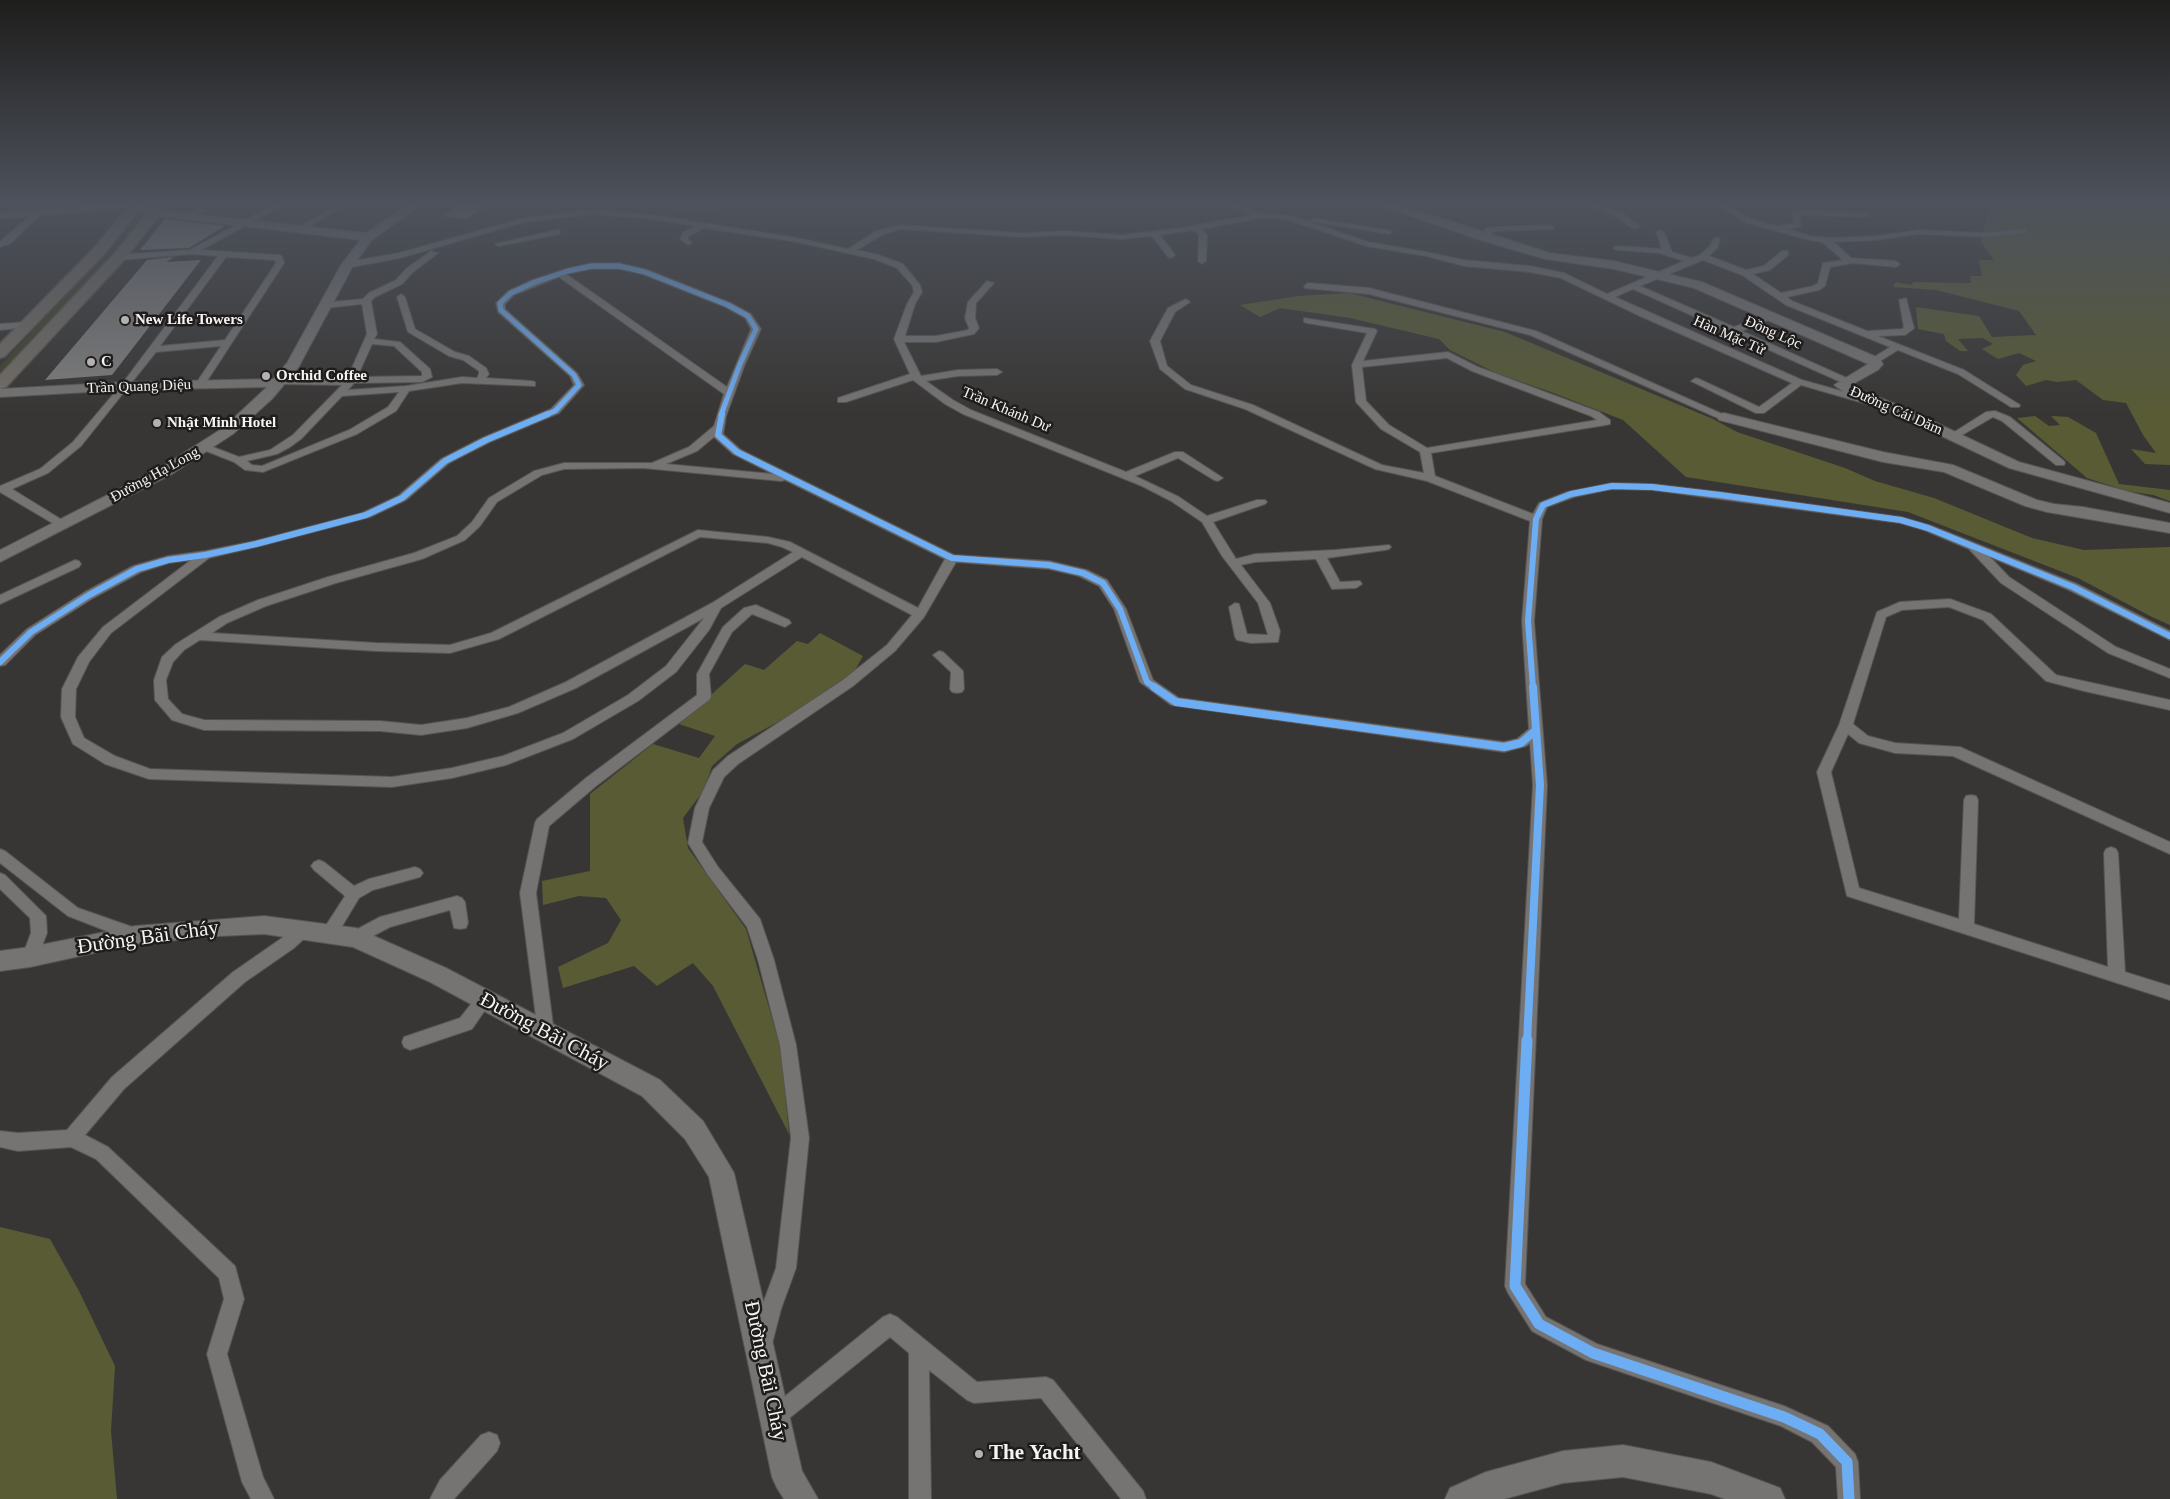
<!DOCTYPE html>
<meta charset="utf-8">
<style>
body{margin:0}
canvas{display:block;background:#383634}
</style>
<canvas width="2170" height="1499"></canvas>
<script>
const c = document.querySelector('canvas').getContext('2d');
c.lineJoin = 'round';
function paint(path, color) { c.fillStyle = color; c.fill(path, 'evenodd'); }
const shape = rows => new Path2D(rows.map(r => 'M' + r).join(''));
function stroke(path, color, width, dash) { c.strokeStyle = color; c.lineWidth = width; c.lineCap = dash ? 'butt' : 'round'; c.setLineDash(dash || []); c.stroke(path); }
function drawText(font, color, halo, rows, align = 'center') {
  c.font = font + ' Georgia,serif'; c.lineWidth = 5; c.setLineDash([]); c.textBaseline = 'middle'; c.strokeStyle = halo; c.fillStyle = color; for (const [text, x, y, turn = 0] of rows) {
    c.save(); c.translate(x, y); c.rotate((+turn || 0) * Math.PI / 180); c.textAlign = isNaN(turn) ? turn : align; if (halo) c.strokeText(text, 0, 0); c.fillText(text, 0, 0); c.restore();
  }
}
const green = shape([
 [677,204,724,204,713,214,670,210],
 [138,222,106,260,0,375,0,366,130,223]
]);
const forest = shape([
 [1983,204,2170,204,2170,465,2145,464,2131,449,2156,453,2143,435,2126,403,2103,400,2076,380,2057,382,2046,380,2026,386,2016,375,2023,365,2036,361,2019,353,1998,359,1982,349,1993,344,1983,338,1958,339,1968,351,1960,351,1946,341,1944,334,1918,329,1916,307,1979,316,1992,337,2036,335,2019,311,1936,290,1893,287,1896,282,1911,285,1914,282,1971,283,1970,276,1982,276,1979,260,1994,260,1981,242,1989,208],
 [1349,293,1505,332,1713,419,1737,432,1845,468,1875,481,1934,498,2032,538,2084,550,2170,547,2170,625,2152,617,2078,578,1908,512,1686,477,1623,420,1551,392,1496,373,1450,350,1439,339,1350,318,1280,308,1260,317,1240,305,1299,296],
 [2035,416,2049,426,2060,425,2051,416,2068,417,2096,433,2119,484,2170,490,2170,501,2153,495,2127,491,2087,478,2017,418],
 [820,633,863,656,854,672,789,716,737,744,712,766,704,790,683,818,688,848,746,929,781,1049,789,1134,713,986,693,963,657,986,634,966,563,988,558,967,608,943,621,920,606,898,579,896,543,905,542,881,590,871,590,794,653,744,699,758,715,736,679,724,745,664,764,670,797,641,808,644],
 [0,1227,50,1239,79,1291,115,1366,111,1431,117,1499,0,1499]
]);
const building = shape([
 [461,204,490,204,466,219,442,216],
 [165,219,225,226,189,248,140,250],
 [174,257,166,262,201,260,112,375,45,380,147,260]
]);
const street = shape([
 [17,204,25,204,12,217,6,217,6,213,17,204],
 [207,204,217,204,192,218,185,216,207,204],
 [275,204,285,204,201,250,279,255,282,256,284,263,203,387,197,387,195,385,221,346,156,352,81,446,48,473,12,489,67,523,69,525,67,527,59,527,0,492,0,486,40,469,73,442,122,384,218,256,192,254,119,260,116,259,116,255,190,250,275,204],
 [226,257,275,260,276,263,225,340,160,346,226,257],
 [338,204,347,204,302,231,295,229,338,204],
 [1225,204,1236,204,1263,214,1290,215,1368,242,1426,252,1464,260,1530,266,1564,273,1607,294,1684,261,1659,253,1617,250,1613,248,1617,246,1662,249,1656,232,1660,230,1664,232,1672,252,1692,258,1700,255,1710,246,1714,238,1720,238,1718,247,1709,256,1746,270,1764,266,1782,251,1788,251,1788,255,1770,270,1753,274,1781,293,1813,286,1818,283,1823,263,1843,260,1822,242,1810,240,1746,223,1717,204,1726,204,1752,219,1777,226,1794,223,1792,212,1796,210,1866,213,1870,215,1866,217,1800,215,1801,226,1788,229,1810,236,1832,238,1876,236,1919,230,1986,233,2026,229,2026,233,2023,233,1986,237,1919,234,1876,240,1834,242,1851,258,1896,261,1900,264,1896,267,1853,263,1830,267,1825,286,1819,290,1787,297,1792,301,1867,331,1902,329,1904,327,1899,300,1906,298,1914,328,1912,330,1905,335,1878,336,1964,370,2020,405,2019,407,2011,407,1958,374,1898,350,1877,363,1871,363,1871,359,1890,347,1786,305,1742,275,1703,260,1640,286,1734,327,1767,314,1773,314,1773,318,1742,331,1849,379,1849,383,1843,383,1633,289,1615,297,1802,380,1885,403,1885,407,1877,407,1801,385,1764,413,1756,413,1691,381,1696,378,1699,379,1759,407,1792,383,1640,316,1561,278,1530,272,1464,266,1426,256,1366,246,1286,219,1260,218,1202,229,1207,235,1206,261,1202,264,1198,261,1199,235,1194,230,1160,235,1175,255,1171,258,1168,257,1152,236,1121,239,1066,235,1021,237,900,229,882,235,857,250,879,255,903,264,920,285,922,292,915,304,905,336,936,336,968,330,969,328,965,318,968,302,987,281,994,283,976,303,975,318,979,328,974,334,936,342,904,342,921,376,958,370,997,369,1002,372,997,375,958,376,926,381,953,400,971,410,1126,472,1175,452,1183,452,1223,478,1218,481,1214,480,1178,458,1135,476,1179,497,1207,516,1257,500,1265,500,1267,502,1265,504,1213,522,1236,559,1255,554,1335,550,1389,545,1391,547,1389,549,1385,550,1327,558,1340,582,1360,581,1362,584,1356,588,1332,589,1316,559,1255,562,1241,565,1270,603,1280,631,1278,642,1251,643,1237,640,1235,637,1229,607,1235,603,1239,604,1247,634,1268,635,1258,603,1222,556,1202,522,1171,501,1142,486,963,414,945,404,913,380,846,402,838,402,838,398,910,374,894,339,907,304,914,292,912,285,897,268,874,259,797,242,704,228,689,236,688,239,692,243,688,245,680,239,683,233,695,226,654,219,592,214,525,222,400,258,347,268,343,265,347,262,399,253,524,218,592,210,654,215,797,238,848,249,876,231,900,225,1021,233,1066,231,1121,235,1181,228,1252,215,1225,204],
 [1585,204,1596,204,1623,213,1640,227,1633,229,1617,217,1585,204],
 [35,211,42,213,11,243,0,247,0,242,35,211],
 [1312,218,1388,230,1392,232,1388,234,1315,222,1312,222,1312,218],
 [1550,225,1554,227,1553,229,1496,231,1481,238,1477,236,1487,228,1496,227,1550,225],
 [557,230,560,230,560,234,499,246,495,244,557,230],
 [431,251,438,253,413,272,402,284,375,297,371,301,377,334,374,339,400,342,430,369,432,377,422,382,354,383,348,390,406,386,462,377,477,378,479,374,479,371,463,360,449,356,408,332,397,297,401,294,405,297,415,329,455,352,469,356,486,368,489,374,486,378,532,381,535,382,535,386,462,383,409,391,396,411,357,434,263,472,245,470,234,462,201,449,200,447,205,444,239,457,270,450,293,435,342,385,281,384,276,381,278,379,347,379,367,334,362,304,325,308,321,305,322,303,363,299,369,293,396,280,407,268,431,251],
 [372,344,394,346,422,372,422,376,357,377,372,344],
 [399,392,388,407,349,430,262,466,252,465,247,461,277,454,290,447,301,439,342,396,399,392],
 [592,263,619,263,648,270,731,303,751,314,761,329,745,364,726,416,723,434,741,450,954,555,1049,561,1087,570,1107,580,1126,609,1153,680,1179,698,1504,742,1517,739,1529,729,1522,621,1530,521,1427,481,1375,469,1245,409,1185,389,1160,369,1150,341,1168,308,1186,299,1190,302,1175,312,1160,341,1167,366,1191,385,1253,405,1382,465,1424,473,1420,452,1381,429,1356,402,1352,365,1367,333,1307,323,1304,322,1304,318,1375,329,1377,331,1363,361,1448,352,1478,367,1599,412,1610,420,1610,424,1606,425,1431,453,1435,476,1533,514,1539,503,1567,492,1612,483,1652,484,1720,492,1901,517,1932,526,2077,584,2170,631,2170,640,2069,590,1990,557,2009,577,2116,647,2170,669,2170,678,2108,653,2001,583,1969,549,1924,530,1900,523,1652,490,1612,489,1574,497,1547,507,1542,519,1534,621,1547,785,1525,1284,1546,1317,1597,1344,1784,1406,1828,1426,1855,1454,1858,1462,1860,1499,1838,1499,1836,1467,1812,1442,1781,1426,1586,1360,1532,1331,1508,1293,1505,1286,1533,785,1530,743,1526,746,1504,752,1171,705,1140,682,1114,609,1099,586,1079,576,1049,569,956,562,924,617,895,651,853,686,738,764,724,777,709,808,702,842,718,867,760,919,774,960,796,1045,809,1138,796,1268,781,1309,773,1340,770,1347,763,1350,756,1347,753,1340,761,1309,776,1268,791,1138,780,1045,758,960,747,927,708,875,688,843,695,808,713,770,728,756,843,680,887,645,912,615,802,557,721,608,709,630,676,672,638,701,573,739,506,765,452,778,392,787,149,779,105,764,73,744,61,717,62,689,78,657,103,627,191,560,169,563,141,572,93,598,35,635,5,665,0,666,0,655,27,629,85,592,133,566,168,556,205,551,255,541,362,513,398,496,441,459,482,438,551,409,574,385,570,376,498,312,496,303,508,291,532,280,565,269,592,263],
 [592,269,619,269,642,274,725,307,745,318,751,329,727,387,566,274,592,269],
 [559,277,724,394,714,426,689,447,652,463,564,463,534,471,489,498,472,522,457,536,414,553,328,577,258,600,219,617,176,644,162,657,154,680,155,700,172,720,204,730,380,731,421,735,467,728,518,713,576,688,704,618,666,666,628,695,563,733,503,756,452,768,392,777,150,769,115,756,84,738,75,717,76,689,89,662,111,633,209,558,260,546,370,517,406,500,449,463,490,442,559,413,584,385,577,373,505,309,505,304,514,295,559,277],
 [1447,358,1472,371,1591,416,1597,420,1427,448,1389,425,1366,401,1362,367,1447,358],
 [714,437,733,454,773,474,666,464,697,451,714,437],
 [643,468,781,481,785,480,945,559,918,608,790,542,768,537,698,530,491,633,450,645,376,643,212,633,227,623,266,606,336,583,422,559,465,540,480,526,497,502,542,475,564,469,643,468],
 [700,537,768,543,782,547,793,552,712,603,566,682,509,707,467,718,421,725,380,721,204,720,182,714,168,699,166,680,173,662,184,650,200,640,376,651,450,653,499,639,700,537],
 [1308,283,1369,288,1536,331,1729,417,1728,419,1720,419,1530,335,1369,294,1305,288,1304,286,1308,283],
 [26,322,29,323,29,327,0,330,0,324,26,322],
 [1995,411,2010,417,2064,461,2065,463,2064,465,2056,465,2002,421,1993,417,1957,438,1949,438,1948,436,1986,412,1995,411],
 [75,560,79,561,81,564,79,567,0,604,0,595,75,560],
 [1950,599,1991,614,2056,675,2170,700,2170,710,2084,691,2046,681,1983,620,1949,607,1902,610,1886,617,1853,724,1868,736,1895,743,1960,747,2170,842,2170,854,1953,756,1895,753,1859,743,1848,734,1831,772,1859,888,1959,919,1964,800,1966,796,1971,795,1976,796,1978,800,1974,924,2108,967,2104,853,2106,849,2111,847,2116,849,2118,853,2125,972,2170,986,2170,1000,1847,896,1817,772,1839,725,1877,612,1900,602,1950,599],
 [756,605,789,620,791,623,785,627,752,614,732,632,709,674,711,697,709,700,596,786,549,826,536,893,554,1033,552,1038,546,1040,540,1038,538,1033,520,893,535,823,537,819,586,778,697,695,697,674,723,627,744,608,756,605],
 [939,651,943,652,963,671,964,689,962,692,957,693,952,692,950,689,951,672,933,655,939,651],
 [0,849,5,851,78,908,141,930,143,935,141,940,135,942,68,916,0,863,0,849],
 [319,860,324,862,354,886,369,879,415,867,420,869,423,873,420,877,373,890,359,898,335,938,329,939,323,938,321,933,345,896,314,870,311,866,314,862,319,860],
 [0,873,5,875,46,916,47,933,36,962,30,964,24,962,22,957,31,933,30,918,0,889,0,873],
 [457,896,462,898,465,902,468,923,466,928,460,929,454,928,450,910,390,927,356,945,350,943,348,938,350,933,380,917,457,896],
 [302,924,308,925,310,930,308,935,294,948,245,982,124,1089,85,1135,108,1147,235,1266,244,1299,227,1354,263,1477,274,1499,251,1499,242,1482,207,1354,224,1299,219,1278,96,1159,71,1147,18,1151,0,1147,0,1131,18,1133,67,1130,112,1077,233,972,282,938,296,925,302,924],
 [484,993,490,995,492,1000,472,1029,410,1050,404,1047,402,1042,404,1037,460,1018,478,995,484,993],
 [890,1314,897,1317,977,1382,1046,1377,1053,1380,1143,1491,1146,1499,1121,1499,1041,1398,974,1403,967,1400,929,1370,931,1499,909,1499,909,1353,890,1337,782,1424,775,1428,768,1424,764,1417,768,1410,883,1317,890,1314],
 [489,1432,497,1435,500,1443,497,1451,454,1499,430,1499,440,1480,481,1435,489,1432]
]);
const secondary = shape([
 [100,204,136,204,165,211,366,233,409,204,422,204,372,240,353,266,298,368,272,399,233,434,172,474,0,562,0,550,160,468,223,428,267,387,125,390,0,397,0,389,125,382,273,379,287,363,341,265,360,240,165,217,126,208,0,219,0,213,100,204],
 [1380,204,1397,204,1550,253,1614,261,1702,282,1879,358,1883,364,1878,370,1851,385,1858,389,1903,407,2019,462,2170,503,2170,513,2009,468,1893,413,1848,395,1834,385,1868,364,1694,288,1614,269,1545,259,1477,239,1382,206,1380,204],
 [1724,413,1883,452,1953,465,2037,500,2054,504,2083,507,2170,523,2170,533,2047,512,2025,506,1944,472,1883,462,1719,420,1717,417,1719,414,1724,413],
 [264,916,356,928,446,968,660,1080,703,1121,734,1173,802,1471,818,1499,784,1499,777,1488,772,1477,709,1177,685,1139,642,1096,430,982,353,947,264,934,220,936,135,944,30,967,0,971,0,951,30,947,135,926,264,916],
 [1623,1445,1711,1462,1780,1488,1785,1499,1725,1499,1711,1494,1623,1477,1563,1483,1504,1499,1445,1499,1450,1488,1486,1472,1563,1451,1623,1445]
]);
const primary = shape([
 [131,204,144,204,105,253,5,356,0,358,0,344,95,247,131,204],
 [155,204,168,204,124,260,6,387,0,389,0,375,114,254,155,204]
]);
const cyclewayFar3 = shape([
 [545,415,555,411,579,385,574,375,501,310,500,303,511,293,535,282,568,271,592,266,619,266,645,272,728,305,748,316,756,329,740,364,721,415]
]);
const cyclewayFar2 = shape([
 [722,414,718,435,737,452,952,558,1049,565,1083,573,1103,583,1120,609,1147,682,1156,688],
 [0,662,31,632,89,595,137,569,168,560,205,555,256,544,366,515,402,498,445,461,486,440,548,414],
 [1533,688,1528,621,1536,519,1543,505,1571,494,1612,486,1652,487,1720,495,1901,520,1928,528,2073,587,2170,636]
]);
const cyclewayFar1 = shape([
 [1154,687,1176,702,1504,747,1521,743,1535,731],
 [1527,1041,1540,785,1533,687]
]);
const cycleway = shape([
 [1527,1040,1515,1286,1539,1324,1593,1353,1784,1417,1820,1434,1847,1462,1849,1499]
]);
const markers = [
 [125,320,5,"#b4b1b0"],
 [91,362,5,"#b4b1b0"],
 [266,376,5,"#b4b1b0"],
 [157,423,5,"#b4b1b0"],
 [979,1454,5,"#b4b1b0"]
];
const farPoinames = [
 ["New Life Towers",135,320],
 ["C",101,362],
 ["Orchid Coffee",276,376],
 ["Nhật Minh Hotel",167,423]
];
const farStreetnames = [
 ["Đồng Lộc",1773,333,24],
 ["Hàn Mặc Tử",1729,336,24],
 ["Trần Quang Diệu",139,387,-2],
 ["Trần Khánh Dư",1006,410,23],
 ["Đường Cái Dăm",1896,411,24],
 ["Đường Hạ Long",155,475,-29]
];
const nearStreetnames = [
 ["Đường Bãi Cháy",148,938,-8],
 ["Đường Bãi Cháy",544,1032,28],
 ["Đường Bãi Cháy",765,1371,78]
];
const nearPoinames = [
 ["The Yacht",989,1454]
];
paint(green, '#42432b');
paint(forest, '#585b34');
paint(building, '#7f7e7d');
stroke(street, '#575554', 2);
stroke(secondary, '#575554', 2);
stroke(primary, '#575554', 3);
paint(street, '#757473');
paint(secondary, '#757473');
paint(primary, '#726d66');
stroke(cyclewayFar3, '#6dadf4', 5);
stroke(cyclewayFar2, '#6dadf4', 6);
stroke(cyclewayFar1, '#6dadf4', 8);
stroke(cycleway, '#6dadf4', 11);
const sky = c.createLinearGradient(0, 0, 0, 414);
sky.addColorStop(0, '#1f1e1d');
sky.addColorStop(0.49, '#4d525c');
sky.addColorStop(1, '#4d525c00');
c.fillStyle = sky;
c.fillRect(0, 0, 2170, 414);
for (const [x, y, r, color] of markers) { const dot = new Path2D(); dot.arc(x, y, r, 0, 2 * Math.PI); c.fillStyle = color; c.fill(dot); stroke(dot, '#1e1d1c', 2); }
drawText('bold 15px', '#f6f3f2', '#1e1d1c', farPoinames, 'left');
drawText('15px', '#f6f3f2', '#1e1d1c', farStreetnames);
drawText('21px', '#f6f3f2', '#1e1d1c', nearStreetnames);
drawText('bold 21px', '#f6f3f2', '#1e1d1c', nearPoinames, 'left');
</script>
